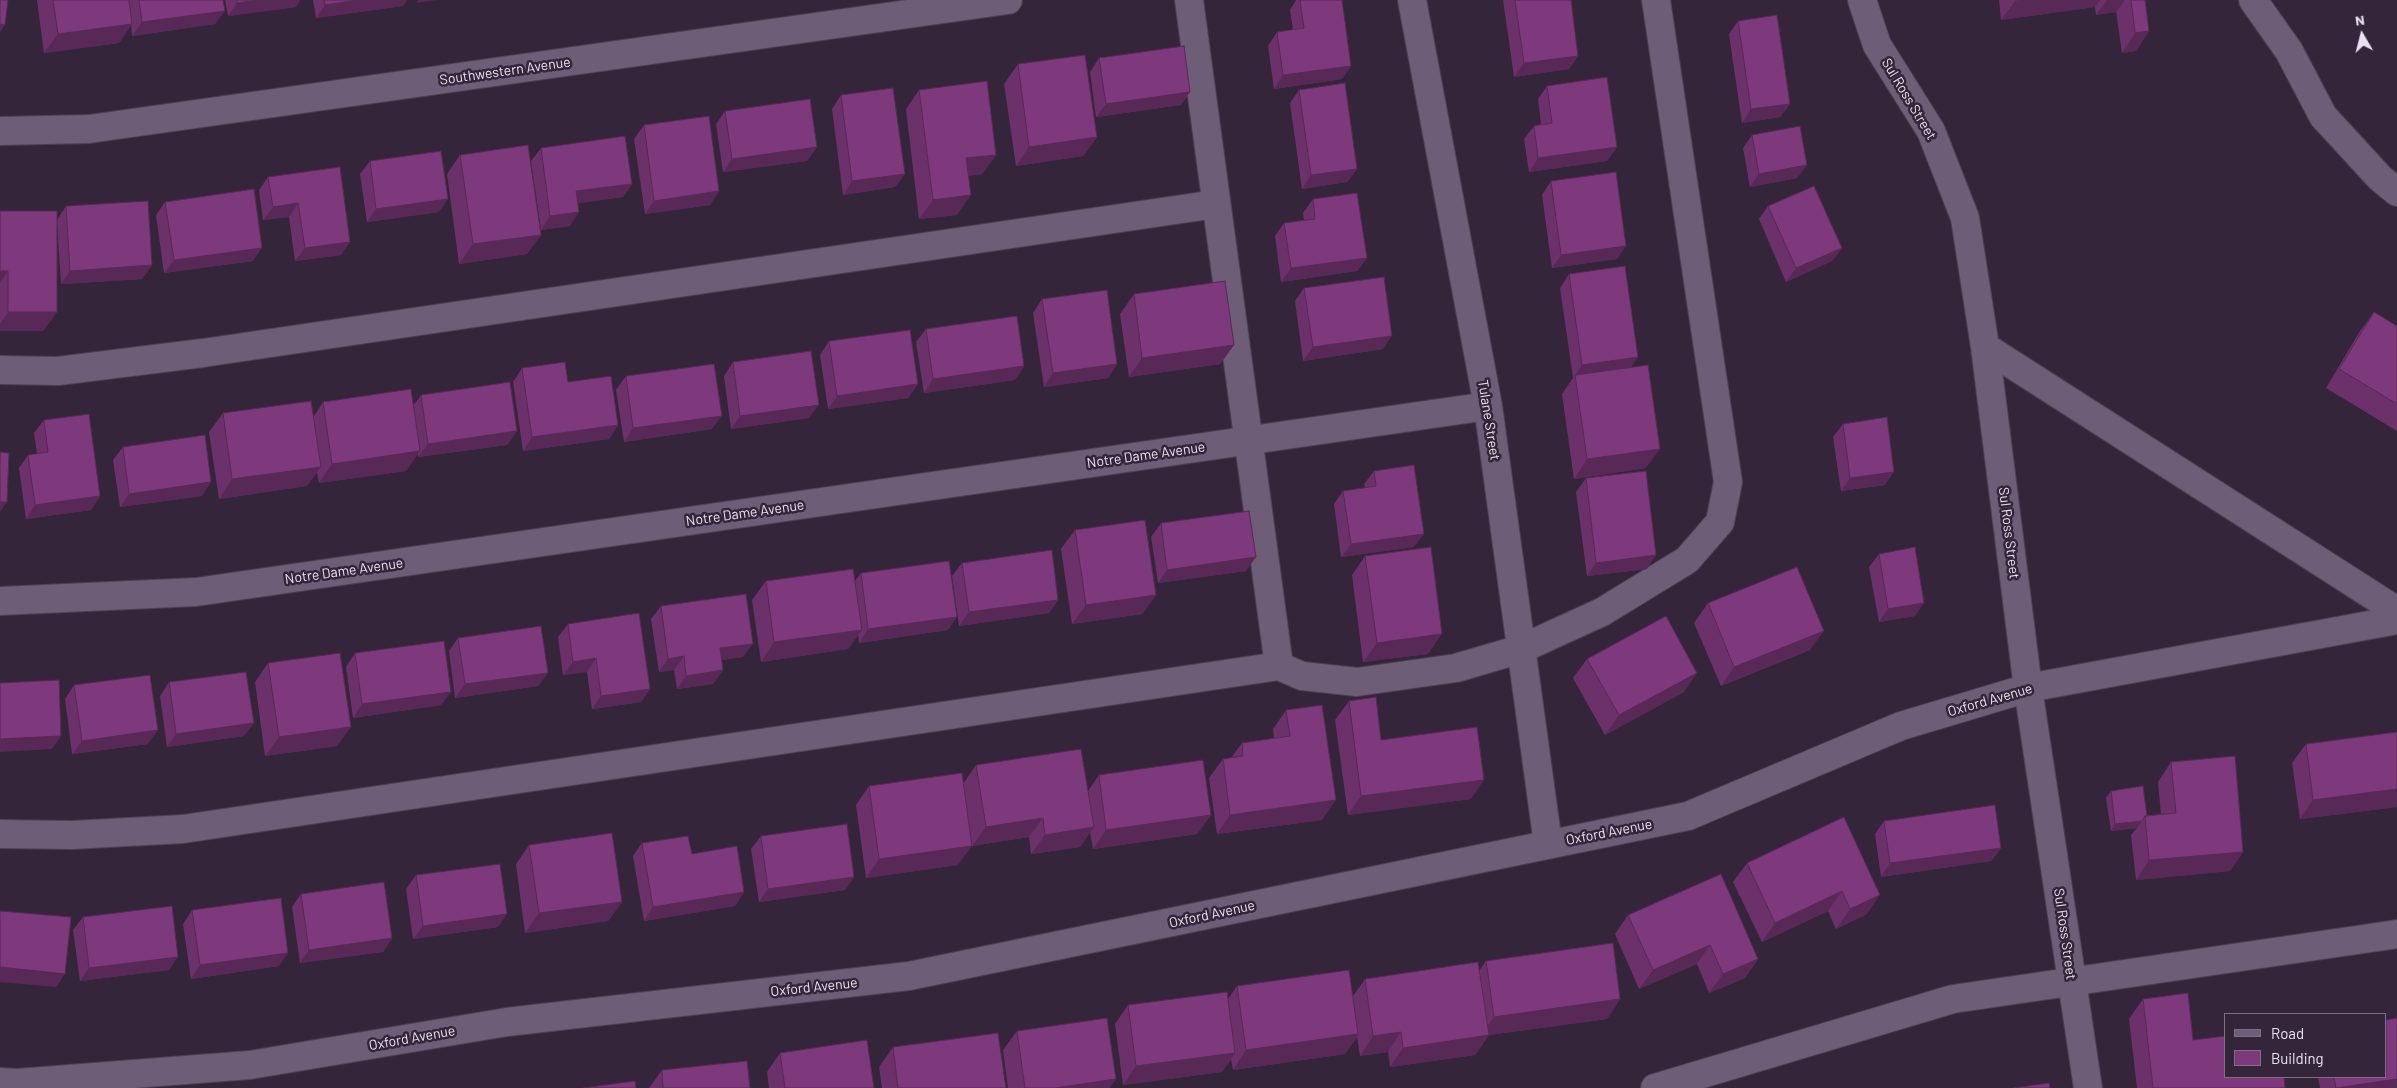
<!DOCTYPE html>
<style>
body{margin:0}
#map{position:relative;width:2397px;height:1088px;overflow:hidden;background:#34253b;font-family:Barlow,sans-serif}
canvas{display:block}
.legend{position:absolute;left:2224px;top:1013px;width:162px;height:65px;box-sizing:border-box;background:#34253b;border:1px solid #7d7083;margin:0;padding:6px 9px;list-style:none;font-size:15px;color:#eae0ef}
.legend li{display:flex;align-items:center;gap:10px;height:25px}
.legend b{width:25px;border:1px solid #7d7083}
.north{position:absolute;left:2337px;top:10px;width:50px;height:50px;-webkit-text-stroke:4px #34253b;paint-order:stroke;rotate:352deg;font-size:14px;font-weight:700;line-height:20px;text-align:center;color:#eae0ef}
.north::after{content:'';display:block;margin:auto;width:18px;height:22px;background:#eae0ef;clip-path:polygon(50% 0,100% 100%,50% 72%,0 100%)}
</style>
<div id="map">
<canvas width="2397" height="1088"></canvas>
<ul class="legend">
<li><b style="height:6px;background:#6d5d76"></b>Road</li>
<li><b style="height:14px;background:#7e397c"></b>Building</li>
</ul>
<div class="north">N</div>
</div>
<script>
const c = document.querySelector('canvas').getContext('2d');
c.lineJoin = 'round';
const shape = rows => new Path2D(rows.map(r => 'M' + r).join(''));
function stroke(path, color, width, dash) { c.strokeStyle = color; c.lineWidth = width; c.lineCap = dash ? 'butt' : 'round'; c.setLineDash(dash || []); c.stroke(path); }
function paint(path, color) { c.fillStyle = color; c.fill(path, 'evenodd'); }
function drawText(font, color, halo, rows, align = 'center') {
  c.font = font + ' Barlow,sans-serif'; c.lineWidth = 5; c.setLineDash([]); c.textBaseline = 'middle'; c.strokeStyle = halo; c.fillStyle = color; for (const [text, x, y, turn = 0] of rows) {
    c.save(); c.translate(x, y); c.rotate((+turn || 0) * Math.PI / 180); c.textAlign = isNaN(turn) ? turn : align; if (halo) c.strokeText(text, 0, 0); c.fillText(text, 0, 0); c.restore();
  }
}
const minor = shape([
 [1189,0,1279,666],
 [1412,0,1488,406,1548,844],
 [1862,0,1877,45,1931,131,1965,218,1985,347,2028,688,2088,1088],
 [2253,0,2289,51,2323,116,2380,178,2397,192],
 [0,131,89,129,1008,0],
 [1985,347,2397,611],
 [0,370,58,371,203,353,1216,204],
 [0,601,196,592,1488,406],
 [0,834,72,835,183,829,1279,666,1302,676,1357,682,1456,668,1521,649,1602,612,1687,560,1720,522,1728,482,1656,0],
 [0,1082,17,1083,250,1065,507,1022,909,976,1688,816,1901,726,2028,688,2397,620],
 [1655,1088,1953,999,2397,934]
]);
const wall = shape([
 [37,0,223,0,215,24,132,36,131,25,119,43,44,53],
 [225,0,300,0,296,7,228,16],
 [313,0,407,0,403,6,316,18],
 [1296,0,1342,0,1351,66,1342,79,1274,89,1268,46,1277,32,1293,30,1290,10],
 [1503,0,1571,0,1578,56,1569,69,1514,77],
 [1999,0,2145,0,2149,31,2136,51,2122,53,2116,12,2096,15,2095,7,2001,20],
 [1738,21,1790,104,1780,117,1742,123,1729,34],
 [1099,58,1190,92,1181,105,1096,117,1090,72],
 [1018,64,1097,137,1083,156,1016,166,1004,84],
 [1547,86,1617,147,1607,161,1529,172,1524,139,1534,126,1541,124,1538,99],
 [919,90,996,155,982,174,968,176,957,215,919,219,906,109],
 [1299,90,1357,169,1347,182,1302,189,1290,103],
 [841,95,905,174,895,187,843,195,832,109],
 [725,111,817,147,807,161,723,172,716,124],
 [644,125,719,191,710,205,645,214,634,139],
 [1752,135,1807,165,1797,178,1750,187,1743,148],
 [541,148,632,184,623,197,578,203,570,226,541,230,531,161],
 [460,155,541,235,527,254,459,264,447,174],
 [370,161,439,212,367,222,360,174],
 [340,167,341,255,295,261,289,217,263,220,259,190,268,177],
 [1551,181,1617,259,1552,268,1542,195],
 [1313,199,1367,258,1357,271,1281,282,1275,236,1284,223,1304,220,1303,213],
 [165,202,253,261,164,273,156,215],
 [66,206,152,265,142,279,61,284,57,222,57,312,43,331,0,331,0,211,57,220],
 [1768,206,1842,248,1832,261,1786,282,1759,219],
 [1569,274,1638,357,1631,367,1646,468,1574,479,1562,394,1573,378,1560,288],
 [1304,288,1383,349,1303,361,1295,301],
 [1134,294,1234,345,1220,364,1129,377,1120,314],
 [1042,299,1117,364,1108,378,1044,387,1033,313],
 [2374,312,2397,326,2397,431,2326,388,2360,331],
 [926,329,1024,366,1015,380,924,393,916,342],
 [829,341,918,384,908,398,828,409,820,355],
 [733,362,809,418,731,429,724,376],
 [522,368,618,425,609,439,523,451,513,382],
 [626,376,712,429,624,442,616,390],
 [421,395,517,431,507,445,418,457,418,453,406,471,319,483,317,472,307,486,219,499,209,432,223,413,314,416,323,402,413,406],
 [44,420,100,496,91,510,26,519,19,468,28,455,37,454,34,433],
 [1843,424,1885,485,1841,491,1833,437],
 [123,447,202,496,120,507,113,460],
 [1374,471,1414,547,1341,557,1334,504,1343,491,1365,488,1364,484],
 [1586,478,1647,569,1587,576,1576,492],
 [1161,523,1246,571,1158,583,1151,537],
 [1075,530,1156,595,1142,614,1072,624,1061,549],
 [1879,554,1915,616,1879,622,1869,567],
 [1365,556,1428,654,1363,662,1352,575],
 [962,563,1058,600,1049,613,959,626,952,576],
 [861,573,948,630,859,643,858,635,848,649,761,662,752,600,766,581,855,581],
 [1708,603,1810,650,1721,686,1694,623],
 [661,606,743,657,721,660,723,670,713,684,677,689,674,670,659,672,651,619],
 [568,624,650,689,641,702,592,709,587,672,563,675,558,637],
 [458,638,548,673,538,686,455,698,449,651],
 [355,653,441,705,353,718,346,667],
 [1587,659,1684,692,1605,735,1573,678],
 [268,663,337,746,265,756,255,682],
 [169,682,244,736,167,747,160,696],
 [74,685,148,744,72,754,65,699],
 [1349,701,1381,740,1471,799,1348,815,1335,720],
 [1286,710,1322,820,1217,834,1209,778,1223,759,1231,758,1242,743,1274,738,1273,729],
 [2397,732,2397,807,2300,819,2292,763,2306,744],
 [2171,762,2243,852,2230,871,2136,880,2131,835,2137,828,2111,831,2106,798,2111,791,2147,816,2161,815,2158,782],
 [976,765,1088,791,1099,775,1211,815,1197,834,1093,849,1090,832,1080,847,1031,854,1029,837,972,846,967,810,958,865,866,878,856,805,869,786,963,784],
 [1844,817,1867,914,1836,929,1828,911,1762,942,1733,882,1747,863],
 [1884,821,2001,848,1991,861,1881,877,1875,834],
 [761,836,854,877,845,890,759,902,751,849],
 [642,843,692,854,744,892,735,906,644,921,633,856],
 [529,845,622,902,608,921,525,933,516,864],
 [416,875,498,927,413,939,406,889],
 [301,894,392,938,383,952,300,963,292,907],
 [192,910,279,966,191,979,183,924],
 [1628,915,1758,959,1745,978,1709,993,1697,964,1639,989,1615,934],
 [83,917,169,970,80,981,73,930],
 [1486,961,1620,999,1607,1019,1489,1035,1475,1055,1390,1067,1388,1052,1360,1056,1357,1037,1345,1054,1233,1070,1231,1059,1222,1072,1123,1085,1115,1024,1128,1005,1228,999,1237,986,1353,996,1365,979,1479,971],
 [2143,999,2193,1040,2285,1088,2137,1088,2129,1019],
 [1017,1031,1110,1088,1008,1088,1003,1050],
 [893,1047,1006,1088,882,1088,879,1067],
 [780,1053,874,1088,769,1088,767,1072],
 [662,1070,750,1088,649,1088],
 [2318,1077,2386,1077,2397,1088,2320,1088]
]);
const shadedWall = shape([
 [257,0,300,0,296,7,228,16,237,3],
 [359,0,407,0,403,6,316,18,325,5],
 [418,0,437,0,416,3],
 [2019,0,2100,0,2095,7,2001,20,2015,1],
 [2107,0,2125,0,2116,12,2096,15],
 [225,11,215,24,132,36,142,22],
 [0,24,5,25,0,32],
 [132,24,119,43,44,53,58,34],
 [2149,31,2136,51,2122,53,2135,33],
 [1578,56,1569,69,1514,77,1524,63],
 [1351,66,1342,79,1274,89,1283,75],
 [1190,92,1181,105,1096,117,1106,104],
 [1790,104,1780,117,1742,123,1751,109],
 [1097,137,1083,156,1016,166,1029,147],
 [817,147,807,161,723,172,732,159],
 [1617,147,1607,161,1529,172,1538,158],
 [996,155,982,174,952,178,966,158],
 [1807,165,1797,178,1750,187,1759,174],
 [1357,169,1347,182,1302,189,1311,175],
 [905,174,895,187,843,195,852,181],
 [632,184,623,197,567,205,576,191],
 [719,191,710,205,645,214,654,201],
 [971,195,957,215,919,219,933,200],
 [448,199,439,212,367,222,376,209],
 [298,203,289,217,263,220,273,207],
 [579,212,570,226,541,230,550,216],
 [541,235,527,254,459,264,473,244],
 [350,242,341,255,295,261,305,248],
 [1626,246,1617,259,1552,268,1561,255],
 [262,248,253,261,164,273,174,260],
 [1842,248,1832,261,1786,282,1796,268],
 [1367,258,1357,271,1281,282,1291,268],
 [152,265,142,279,61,284,70,271],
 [0,271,8,271,0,283],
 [8,312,57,312,43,331,0,331,0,324],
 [1392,336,1383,349,1303,361,1313,347],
 [1234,345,1220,364,1129,377,1142,358],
 [1638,357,1629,370,1575,375,1573,378,1582,365],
 [1117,364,1108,378,1044,387,1053,373],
 [1024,366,1015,380,924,393,933,379],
 [918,384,908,398,828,409,837,396],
 [819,405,809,418,731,429,740,416],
 [722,416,712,429,624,442,633,428],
 [618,425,609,439,523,451,532,437],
 [517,431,507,445,418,457,428,444],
 [1660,449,1646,468,1574,479,1587,459],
 [420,451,406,471,319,483,332,464],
 [321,467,307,486,219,499,232,479],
 [1894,472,1885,485,1841,491,1850,478],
 [211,482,202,496,120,507,129,494],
 [100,496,91,510,26,519,35,505],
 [0,502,7,502,0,512],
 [1424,534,1414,547,1341,557,1351,544],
 [1656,555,1647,569,1587,576,1596,563],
 [1256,557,1246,571,1158,583,1167,570],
 [1156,595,1142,614,1072,624,1086,605],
 [1058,600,1049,613,959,626,969,612],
 [1924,603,1915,616,1879,622,1888,609],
 [957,617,948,630,859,643,868,629],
 [862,630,848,649,761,662,774,642],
 [1824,631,1810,650,1721,686,1734,667],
 [1442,634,1428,654,1363,662,1377,643],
 [753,644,743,657,710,662,720,648],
 [684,656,674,670,659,672,668,659],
 [596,658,587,672,563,675,573,662],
 [723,670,713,684,677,689,686,676],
 [548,673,538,686,455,698,465,684],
 [1697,673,1684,692,1605,735,1619,715],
 [650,689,641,702,592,709,601,696],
 [451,692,441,705,353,718,362,704],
 [254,723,244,736,167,747,176,734],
 [351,727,337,746,265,756,279,737],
 [158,730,148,744,72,754,82,741],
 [61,736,52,749,0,752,0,739],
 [1484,780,1471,799,1348,815,1361,796],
 [2397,789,2397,807,2300,819,2313,800],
 [1336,800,1322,820,1217,834,1230,815],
 [1211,815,1197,834,1093,849,1106,830],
 [1043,818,1029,837,972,846,986,827],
 [2142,821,2137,828,2111,831,2115,824],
 [1094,827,1080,847,1031,854,1045,835],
 [972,846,958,865,866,878,879,859],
 [2001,848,1991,861,1881,877,1890,863],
 [2243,852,2230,871,2136,880,2149,860],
 [854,877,845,890,759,902,768,889],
 [1842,891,1828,911,1762,942,1775,923],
 [744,892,735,906,644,921,653,907],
 [1880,895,1867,914,1836,929,1850,909],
 [622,902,608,921,525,933,539,913],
 [507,914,498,927,413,939,423,926],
 [392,938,383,952,300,963,309,950],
 [1710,945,1697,964,1639,989,1653,970],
 [288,953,279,966,191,979,200,965],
 [178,957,169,970,80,981,89,968],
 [1758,959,1745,978,1709,993,1723,974],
 [0,967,65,974,56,987,0,982],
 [1620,999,1607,1019,1489,1035,1475,1055,1390,1067,1403,1048,1481,1036,1494,1017],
 [1401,1032,1388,1052,1360,1056,1373,1036],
 [1358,1034,1345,1054,1233,1070,1246,1050],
 [1235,1053,1222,1072,1123,1085,1136,1066],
 [1116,1079,1110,1088,1055,1088],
 [2397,1079,2397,1088,2336,1088]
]);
const building = shape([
 [0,0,8,0,5,25,0,24,0,0],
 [53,0,129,0,132,24,58,34,53,0],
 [139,0,223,0,225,11,142,22,139,0],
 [237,0,257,0,237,3,237,0],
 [324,0,359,0,325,5,324,0],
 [1300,0,1342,0,1351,66,1283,75,1277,32,1304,28,1300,0],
 [1515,0,1571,0,1578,56,1524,63,1515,0],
 [2131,0,2145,0,2149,31,2135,33,2131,0],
 [1777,15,1790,104,1751,109,1738,21,1777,15],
 [1184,46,1190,92,1106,104,1099,58,1184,46],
 [1085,55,1097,137,1029,147,1018,64,1085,55],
 [1607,77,1617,147,1538,158,1534,126,1552,123,1547,86,1607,77],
 [987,81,996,155,966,158,971,195,933,200,919,90,987,81],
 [1345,83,1357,169,1311,175,1299,90,1345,83],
 [893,88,905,174,852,181,841,95,893,88],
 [810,99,817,147,732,159,725,111,810,99],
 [709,116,719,191,654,201,644,125,709,116],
 [1800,126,1807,165,1759,174,1752,135,1800,126],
 [625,136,632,184,576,191,579,212,550,216,541,148,625,136],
 [528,145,541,235,473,244,460,155,528,145],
 [441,151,448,199,376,209,370,161,441,151],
 [340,167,350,242,305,248,298,203,273,207,268,177,340,167],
 [1616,172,1626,246,1561,255,1551,181,1616,172],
 [1814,186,1842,248,1796,268,1768,206,1814,186],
 [254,189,262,248,174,260,165,202,254,189],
 [1357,193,1367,258,1291,268,1284,223,1315,219,1313,199,1357,193],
 [148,201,152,265,70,271,66,206,148,201],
 [0,211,57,211,57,312,8,312,8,271,0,271,0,211],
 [1625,266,1638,357,1582,365,1569,274,1625,266],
 [1384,277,1392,336,1313,347,1304,288,1384,277],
 [1225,281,1234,345,1142,358,1134,294,1225,281],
 [1107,290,1117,364,1053,373,1042,299,1107,290],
 [2374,312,2397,326,2397,404,2339,369,2374,312],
 [1017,316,1024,366,933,379,926,329,1017,316],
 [910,330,918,384,837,396,829,341,910,330],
 [811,351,819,405,740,416,733,362,811,351],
 [565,362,568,382,611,376,618,425,532,437,522,368,565,362],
 [714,364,722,416,633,428,626,376,714,364],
 [1648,365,1660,449,1587,459,1575,375,1648,365],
 [510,382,517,431,428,444,421,395,510,382],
 [411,389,420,451,332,464,323,402,411,389],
 [311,401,321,467,232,479,223,413,311,401],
 [89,414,100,496,35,505,28,455,48,452,44,420,89,414],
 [1887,417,1894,472,1850,478,1843,424,1887,417],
 [205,435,211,482,129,494,123,447,205,435],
 [0,452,9,453,7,502,0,502,0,452],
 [1414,465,1424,534,1351,544,1343,491,1376,486,1374,471,1414,465],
 [1646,471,1656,555,1596,563,1586,478,1646,471],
 [1249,511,1256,557,1167,570,1161,523,1249,511],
 [1145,520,1156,595,1086,605,1075,530,1145,520],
 [1431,547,1442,634,1377,643,1365,556,1431,547],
 [1915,547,1924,603,1888,609,1879,554,1915,547],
 [1052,550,1058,600,969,612,962,563,1052,550],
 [949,561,957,617,868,629,861,573,949,561],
 [1797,567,1824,631,1734,667,1708,603,1797,567],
 [853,569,862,630,774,642,766,581,853,569],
 [746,594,753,644,720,648,723,670,686,676,684,656,668,659,661,606,746,594],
 [639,613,650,689,601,696,596,658,573,662,568,624,639,613],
 [1666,616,1697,673,1619,715,1587,659,1666,616],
 [541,626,548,673,465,684,458,638,541,626],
 [444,641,451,692,362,704,355,653,444,641],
 [340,653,351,727,279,737,268,663,340,653],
 [246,672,254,723,176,734,169,682,246,672],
 [150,675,158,730,82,741,74,685,150,675],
 [59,680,61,736,0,739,0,683,59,680],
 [1376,697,1381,740,1477,727,1484,780,1361,796,1349,701,1376,697],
 [1322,705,1336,800,1230,815,1223,759,1243,756,1242,743,1290,736,1286,710,1322,705],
 [2397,732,2397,789,2313,800,2306,744,2397,732],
 [1081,749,1094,827,1045,835,1043,818,986,827,976,765,1081,749],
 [2235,756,2243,852,2149,860,2145,816,2176,813,2171,762,2235,756],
 [1203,760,1211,815,1106,830,1099,775,1203,760],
 [962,773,972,846,879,859,869,786,962,773],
 [2143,786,2147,816,2145,816,2142,821,2115,824,2111,791,2143,786],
 [1995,805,2001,848,1890,863,1884,821,1995,805],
 [1844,817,1880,895,1850,909,1842,891,1775,923,1747,863,1844,817],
 [847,824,854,877,768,889,761,836,847,824],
 [612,833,622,902,539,913,529,845,612,833],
 [688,836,692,854,737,846,744,892,653,907,642,843,688,836],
 [500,864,507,914,423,926,416,875,500,864],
 [1721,874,1758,959,1723,974,1710,945,1653,970,1628,915,1721,874],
 [384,882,392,938,309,950,301,894,384,882],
 [281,898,288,953,200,965,192,910,281,898],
 [172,906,178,957,89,968,83,917,172,906],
 [0,911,71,917,65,974,0,967,0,911],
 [1613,943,1620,999,1494,1017,1486,961,1613,943],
 [1478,962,1489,1035,1403,1048,1401,1032,1373,1036,1365,979,1478,962],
 [1349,970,1358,1034,1246,1050,1237,986,1349,970],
 [1227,992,1235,1053,1136,1066,1128,1005,1227,992],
 [2188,993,2193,1040,2226,1036,2226,1077,2284,1077,2285,1088,2153,1088,2143,999,2188,993],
 [1107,1018,1116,1079,1055,1088,1025,1088,1017,1031,1107,1018],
 [2397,1018,2397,1079,2336,1088,2334,1077,2386,1077,2386,1020,2397,1018],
 [998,1033,1006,1088,898,1088,893,1047,998,1033],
 [867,1040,874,1088,785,1088,780,1053,867,1040],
 [747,1061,750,1088,663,1088,662,1070,747,1061],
 [635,1081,636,1088,583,1088,635,1081],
 [2049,1083,2050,1088,2013,1088,2049,1083]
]);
const streetNames = [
 ["Southwestern Avenue",505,71,-8],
 ["Sul Ross Street",1909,99,59],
 ["Tulane Street",1489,420,81],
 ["Notre Dame Avenue",1146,455,-8],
 ["Notre Dame Avenue",745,513,-8],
 ["Sul Ross Street",2009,533,83],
 ["Notre Dame Avenue",344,571,-8],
 ["Oxford Avenue",1990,700,-16],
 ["Oxford Avenue",1609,832,-11],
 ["Oxford Avenue",1212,914,-12],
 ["Sul Ross Street",2065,934,82],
 ["Oxford Avenue",814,987,-6],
 ["Oxford Avenue",412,1038,-10]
];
stroke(minor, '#4d4053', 30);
stroke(minor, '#6d5d76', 28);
paint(wall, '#6c316b');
paint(shadedWall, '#582857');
paint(building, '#7e397c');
stroke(building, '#582857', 1);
drawText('14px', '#eae0ef', '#34253b', streetNames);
</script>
